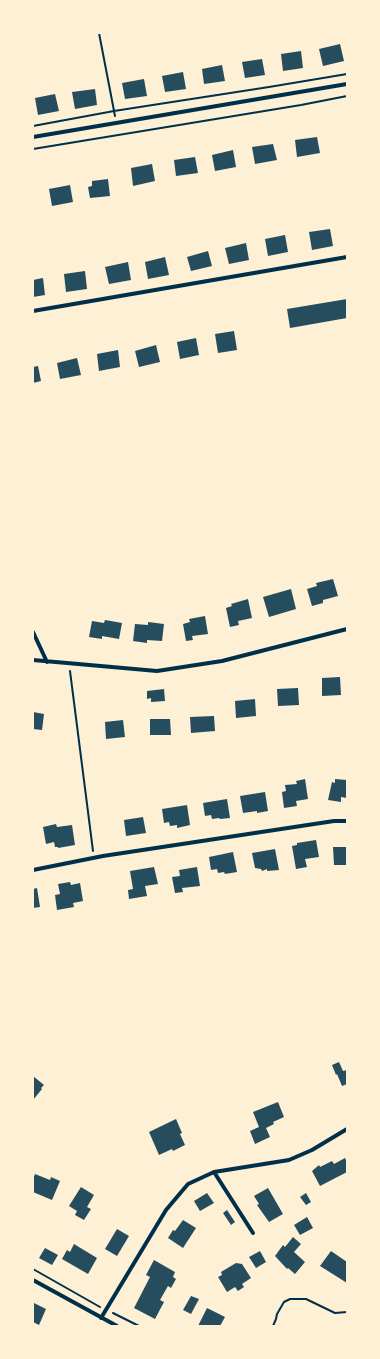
<!DOCTYPE html>
<style>
body{margin:0}
#map{position:relative;width:380px;height:1359px;overflow:hidden;background:#fdf0d5;font-family:Commissioner,sans-serif}
canvas{display:block}
.frame{position:absolute;inset:0;border:34px solid #fdf0d5;pointer-events:none}
</style>
<div id="map">
<canvas width="380" height="1359"></canvas>
<div class="frame"></div>
</div>
<script>
const c = document.querySelector('canvas').getContext('2d');
c.lineJoin = 'round';
function paint(path, color) { c.fillStyle = color; c.fill(path, 'evenodd'); }
const shape = rows => new Path2D(rows.map(r => 'M' + r).join(''));
function stroke(path, color, width, dash) { c.strokeStyle = color; c.lineWidth = width; c.lineCap = dash ? 'butt' : 'round'; c.setLineDash(dash || []); c.stroke(path); }
const building = shape([
 [340,44,344,61,323,66,319,49],
 [301,51,303,68,283,71,281,54],
 [262,59,265,75,245,78,242,62],
 [222,65,225,81,204,84,202,69],
 [183,72,186,89,165,92,162,76],
 [144,79,147,96,125,99,122,83],
 [95,89,97,105,75,109,72,92],
 [55,94,59,111,38,115,35,98],
 [317,137,320,153,297,157,295,140],
 [273,144,277,160,255,164,252,147],
 [233,150,236,167,215,171,212,155],
 [195,157,198,173,176,176,174,160],
 [152,164,155,181,133,186,131,168],
 [108,179,110,196,90,198,88,187,92,186,92,181],
 [70,185,73,202,52,206,49,189],
 [330,229,333,246,312,250,309,232],
 [285,235,288,252,268,256,265,239],
 [246,243,249,260,229,264,225,248],
 [208,251,212,266,191,271,187,257],
 [165,257,169,275,148,279,145,262],
 [128,262,131,280,109,284,105,267],
 [85,271,87,289,66,292,64,274],
 [43,278,45,295,33,297,33,280],
 [347,299,347,318,290,328,287,309],
 [234,331,237,350,218,353,215,334],
 [196,338,199,355,180,359,177,342],
 [156,345,160,362,139,367,135,351],
 [118,350,120,367,99,371,97,354],
 [77,358,81,375,60,379,57,363],
 [38,366,41,381,33,383,33,367],
 [333,579,338,596,323,600,323,603,312,606,307,589,317,586,316,583],
 [291,589,296,609,269,617,263,597],
 [248,599,252,618,238,621,239,625,230,627,226,608,232,606,231,604],
 [205,616,208,634,192,636,193,640,186,641,183,624,190,622,189,619],
 [105,620,122,623,119,639,102,636,102,639,89,637,92,621,104,623],
 [148,622,164,624,162,641,147,640,147,643,133,641,135,624,148,625],
 [340,677,341,695,322,696,322,678],
 [298,688,299,705,278,706,277,689],
 [164,689,165,701,151,702,151,698,147,699,147,691],
 [255,699,256,716,236,718,235,701],
 [33,712,44,714,42,730,33,729],
 [214,716,215,731,191,733,190,717],
 [150,719,170,719,171,735,150,735],
 [123,720,125,737,106,739,105,722],
 [305,779,308,799,296,801,297,806,284,808,282,792,286,791,285,785,297,784,296,781],
 [335,779,347,780,347,798,341,797,341,802,328,800,332,782,335,783],
 [265,792,268,811,257,813,257,811,243,813,240,796],
 [227,799,230,818,220,819,219,818,212,819,211,815,205,816,203,803],
 [187,805,190,825,177,828,177,825,170,826,169,822,164,823,162,809],
 [143,817,146,833,126,836,124,820],
 [56,824,57,827,72,825,75,845,58,848,58,847,55,847,54,842,46,844,43,827],
 [316,840,319,857,305,859,307,867,296,869,292,846,297,845,297,843],
 [333,847,347,847,347,865,334,865],
 [275,849,279,870,267,871,267,869,262,871,261,869,255,868,252,853],
 [233,852,237,872,225,874,224,872,218,873,217,869,211,870,209,857],
 [154,867,158,884,145,886,147,896,129,899,128,890,133,889,130,871],
 [197,867,200,886,182,888,183,892,175,893,172,877,180,876,179,870],
 [70,882,71,885,80,883,83,901,73,903,74,907,57,910,55,895,60,894,58,884],
 [37,888,40,907,33,908,33,889],
 [339,1062,343,1071,347,1070,347,1084,342,1086,337,1074,336,1075,332,1065],
 [33,1076,44,1085,41,1088,42,1089,33,1100],
 [278,1102,284,1117,273,1122,274,1124,266,1128,270,1137,255,1144,250,1131,259,1127,253,1112],
 [176,1119,182,1133,180,1134,185,1145,173,1151,172,1149,159,1155,149,1132],
 [345,1158,347,1162,347,1172,320,1186,312,1171,319,1165,320,1167,332,1161,334,1164],
 [35,1174,50,1180,51,1177,60,1181,52,1200,33,1192,33,1180],
 [81,1187,94,1195,87,1207,91,1209,84,1220,75,1215,77,1211,69,1206],
 [268,1188,283,1214,269,1222,257,1205,259,1204,254,1196],
 [207,1193,214,1203,200,1211,194,1201],
 [306,1193,311,1202,306,1205,300,1197],
 [227,1210,235,1222,231,1225,223,1213],
 [307,1217,313,1228,300,1235,294,1225],
 [183,1220,196,1228,183,1248,168,1238,173,1230,175,1231],
 [117,1229,129,1236,117,1256,105,1249],
 [293,1237,301,1244,294,1252,305,1262,295,1274,288,1268,287,1269,275,1256,283,1245,285,1247],
 [74,1244,97,1258,88,1274,62,1259,67,1250,70,1252],
 [45,1248,58,1255,52,1265,39,1258],
 [260,1251,266,1262,256,1268,249,1257],
 [331,1251,347,1262,347,1283,320,1266],
 [154,1260,175,1272,173,1277,176,1279,171,1288,168,1286,160,1300,164,1302,155,1319,134,1308,150,1277,146,1275],
 [236,1263,242,1264,251,1278,242,1284,244,1287,238,1291,235,1287,227,1292,218,1277,222,1275,221,1272],
 [191,1296,199,1299,191,1314,183,1310],
 [34,1303,46,1309,39,1325,33,1322],
 [207,1308,225,1317,220,1326,198,1326]
]);
const path = shape([
 [99,33,115,116],
 [33,126,114,111,269,87,347,74],
 [33,149,301,105,347,96],
 [70,671,93,851],
 [33,1269,100,1307],
 [113,1313,139,1326],
 [273,1326,276,1319,277,1314,284,1302,290,1299,306,1299,335,1313,347,1312]
]);
const minor = shape([
 [33,137,347,84],
 [33,311,347,257],
 [33,632,47,662],
 [33,660,157,671,222,661,347,629],
 [33,870,103,856,334,821,347,821],
 [214,1172,253,1233],
 [33,1280,117,1326],
 [101,1318,166,1210,188,1184,214,1172,289,1160,312,1150,347,1129]
]);
paint(building, '#264d5e');
stroke(path, '#003049', 2);
stroke(minor, '#003049', 4);
</script>
